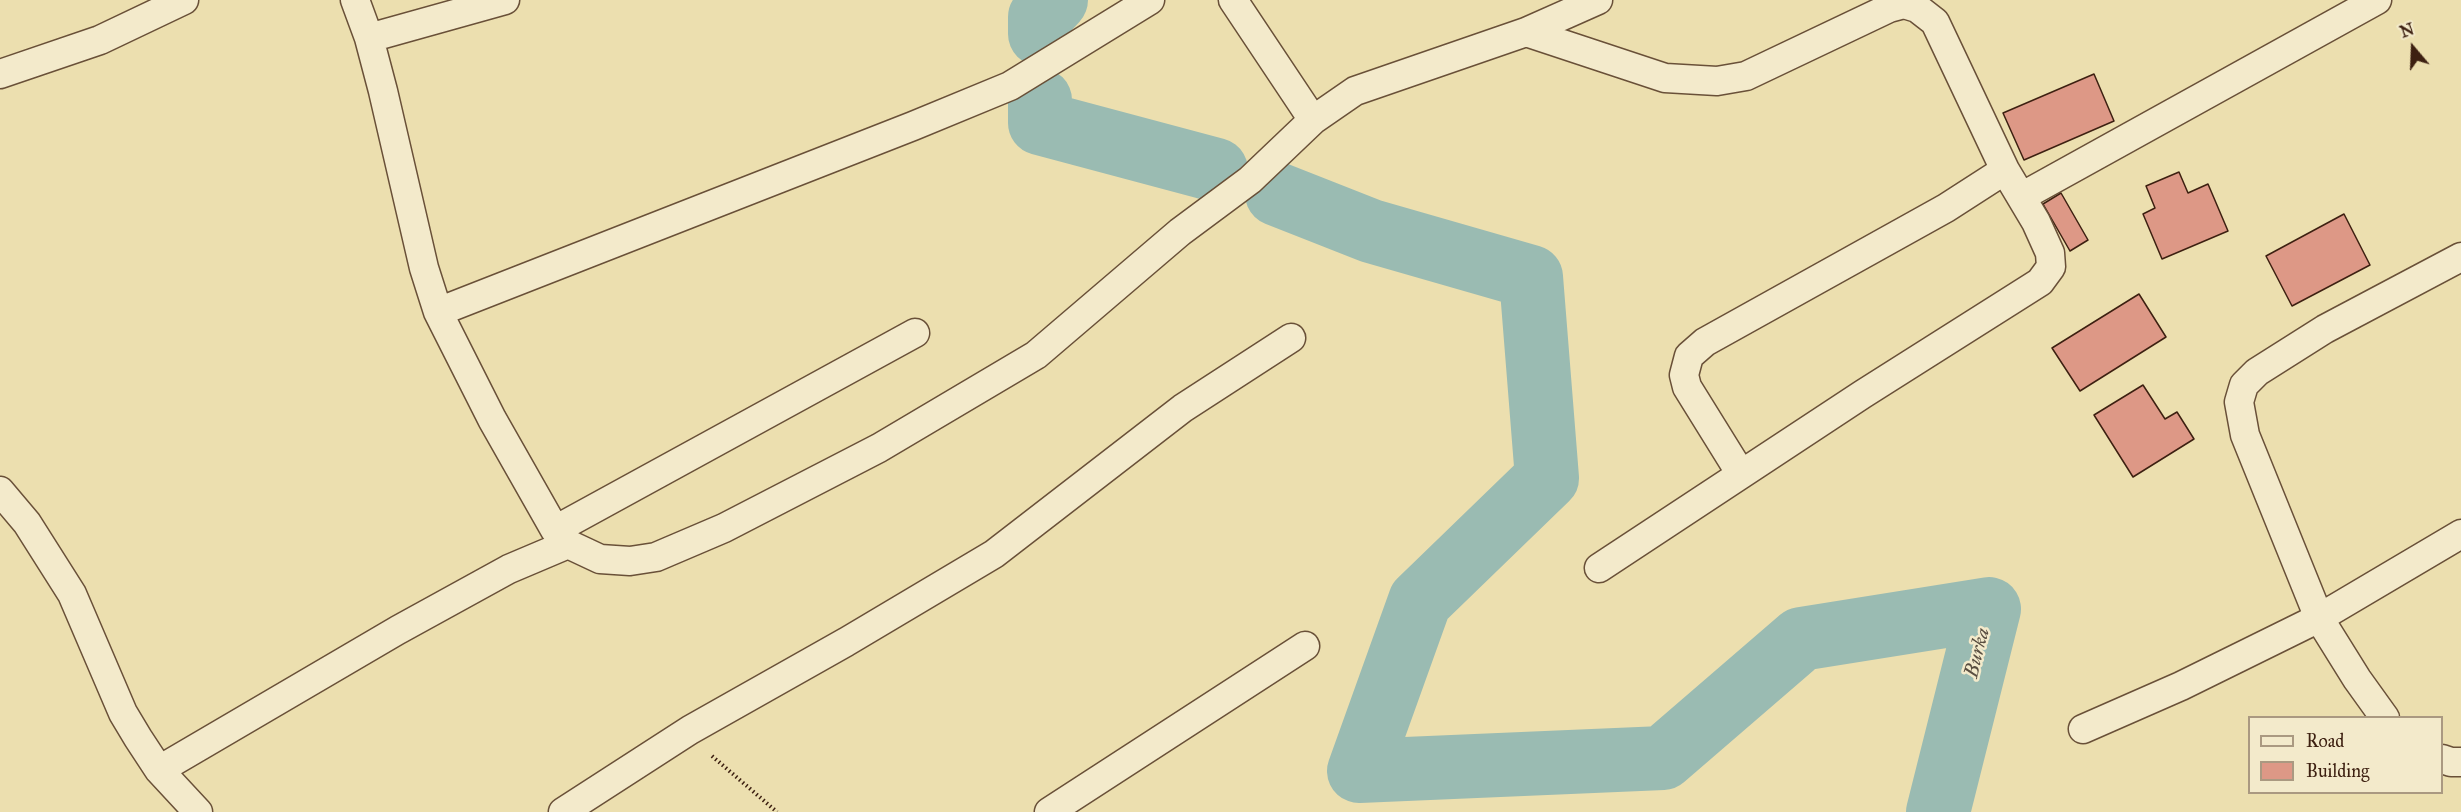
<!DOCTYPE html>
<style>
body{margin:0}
#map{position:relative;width:2461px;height:812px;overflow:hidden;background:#ecdfaf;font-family:"IM FELL Great Primer",serif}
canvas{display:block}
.legend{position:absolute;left:2248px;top:716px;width:195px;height:78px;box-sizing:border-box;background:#f3eacb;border:2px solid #aa9981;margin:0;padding:8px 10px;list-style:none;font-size:18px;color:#3d2011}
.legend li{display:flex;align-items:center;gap:12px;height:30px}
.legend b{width:30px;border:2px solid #aa9981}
.north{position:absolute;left:2383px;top:18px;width:60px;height:60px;-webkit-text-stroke:4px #f3eacb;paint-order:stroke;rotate:341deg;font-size:16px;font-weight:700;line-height:24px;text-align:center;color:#3d2011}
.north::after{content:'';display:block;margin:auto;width:21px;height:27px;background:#3d2011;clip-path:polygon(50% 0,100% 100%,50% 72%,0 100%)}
</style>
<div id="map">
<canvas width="2461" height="812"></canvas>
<ul class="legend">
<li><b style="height:8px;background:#f3eacb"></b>Road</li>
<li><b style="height:16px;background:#dd9886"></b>Building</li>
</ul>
<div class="north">N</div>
</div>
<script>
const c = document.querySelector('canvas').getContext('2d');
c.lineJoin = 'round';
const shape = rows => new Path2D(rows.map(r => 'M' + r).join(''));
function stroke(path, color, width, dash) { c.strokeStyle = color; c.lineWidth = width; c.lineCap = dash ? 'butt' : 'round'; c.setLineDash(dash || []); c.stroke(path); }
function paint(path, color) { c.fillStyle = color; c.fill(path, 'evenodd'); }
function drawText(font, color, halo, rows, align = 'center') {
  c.font = font + ' "IM FELL Great Primer",serif'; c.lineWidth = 5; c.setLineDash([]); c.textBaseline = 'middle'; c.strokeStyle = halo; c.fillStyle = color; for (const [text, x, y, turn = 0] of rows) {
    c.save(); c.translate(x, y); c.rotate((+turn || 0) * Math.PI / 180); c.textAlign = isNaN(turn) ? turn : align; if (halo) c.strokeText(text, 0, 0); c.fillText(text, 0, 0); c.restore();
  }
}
const river = shape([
 [1040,34,1040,17,1056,0],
 [1040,100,1040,123,1216,170],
 [1277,194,1371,231,1531,277,1547,478,1420,601,1359,771,1663,758,1801,639,1989,609,1938,812]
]);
const building = shape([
 [2094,74,2114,121,2024,160,2003,113,2094,74],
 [2179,172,2188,193,2208,184,2228,231,2162,259,2143,214,2155,208,2146,186,2179,172],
 [2061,193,2088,240,2070,251,2043,204,2061,193],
 [2344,214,2370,265,2292,306,2266,256,2344,214],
 [2139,294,2166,337,2080,391,2052,348,2139,294],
 [2143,385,2165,419,2177,412,2194,439,2133,477,2094,415,2143,385]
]);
const path = shape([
 [712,756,777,812]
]);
const street = shape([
 [355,0,369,38,383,91,424,268,438,312,492,419,555,530,568,544,600,559,630,561,656,557,724,528,879,448,1036,355,1180,232,1250,180,1313,120,1355,91,1526,32,1598,0],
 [1233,0,1313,120],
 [1526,32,1665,78,1717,81,1746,76,1889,8,1904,4,1917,8,1935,22,2005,170,2036,222,2050,253,2051,267,2040,282,1863,394,1599,568],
 [369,38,505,0],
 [0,74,100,40,184,0],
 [2021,197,2377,0],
 [438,312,913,126,1010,86,1150,0],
 [1741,474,1687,387,1684,375,1689,356,1705,342,1946,208,2005,170],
 [0,491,27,523,72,594,123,713,138,738,159,770,198,812],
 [555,530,915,333],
 [2385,718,2357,679,2319,618,2245,435,2239,402,2244,385,2257,372,2325,329,2461,257],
 [2083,729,2181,686,2319,618,2461,534],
 [2442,759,2451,762,2461,762],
 [159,770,398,630,509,569,568,544],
 [563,812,690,730,846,642,994,554,1183,408,1291,338],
 [1049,812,1305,646]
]);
const waterNames = [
 ["Burka",1978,653,-76]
];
stroke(river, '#9abbb2', 64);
paint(building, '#dd9886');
stroke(building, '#3d2011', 1.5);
stroke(street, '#695038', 31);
stroke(path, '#3d2011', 4, [1.5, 3]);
stroke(street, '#f3eacb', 28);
drawText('italic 20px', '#594e41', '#f3eacb', waterNames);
</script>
